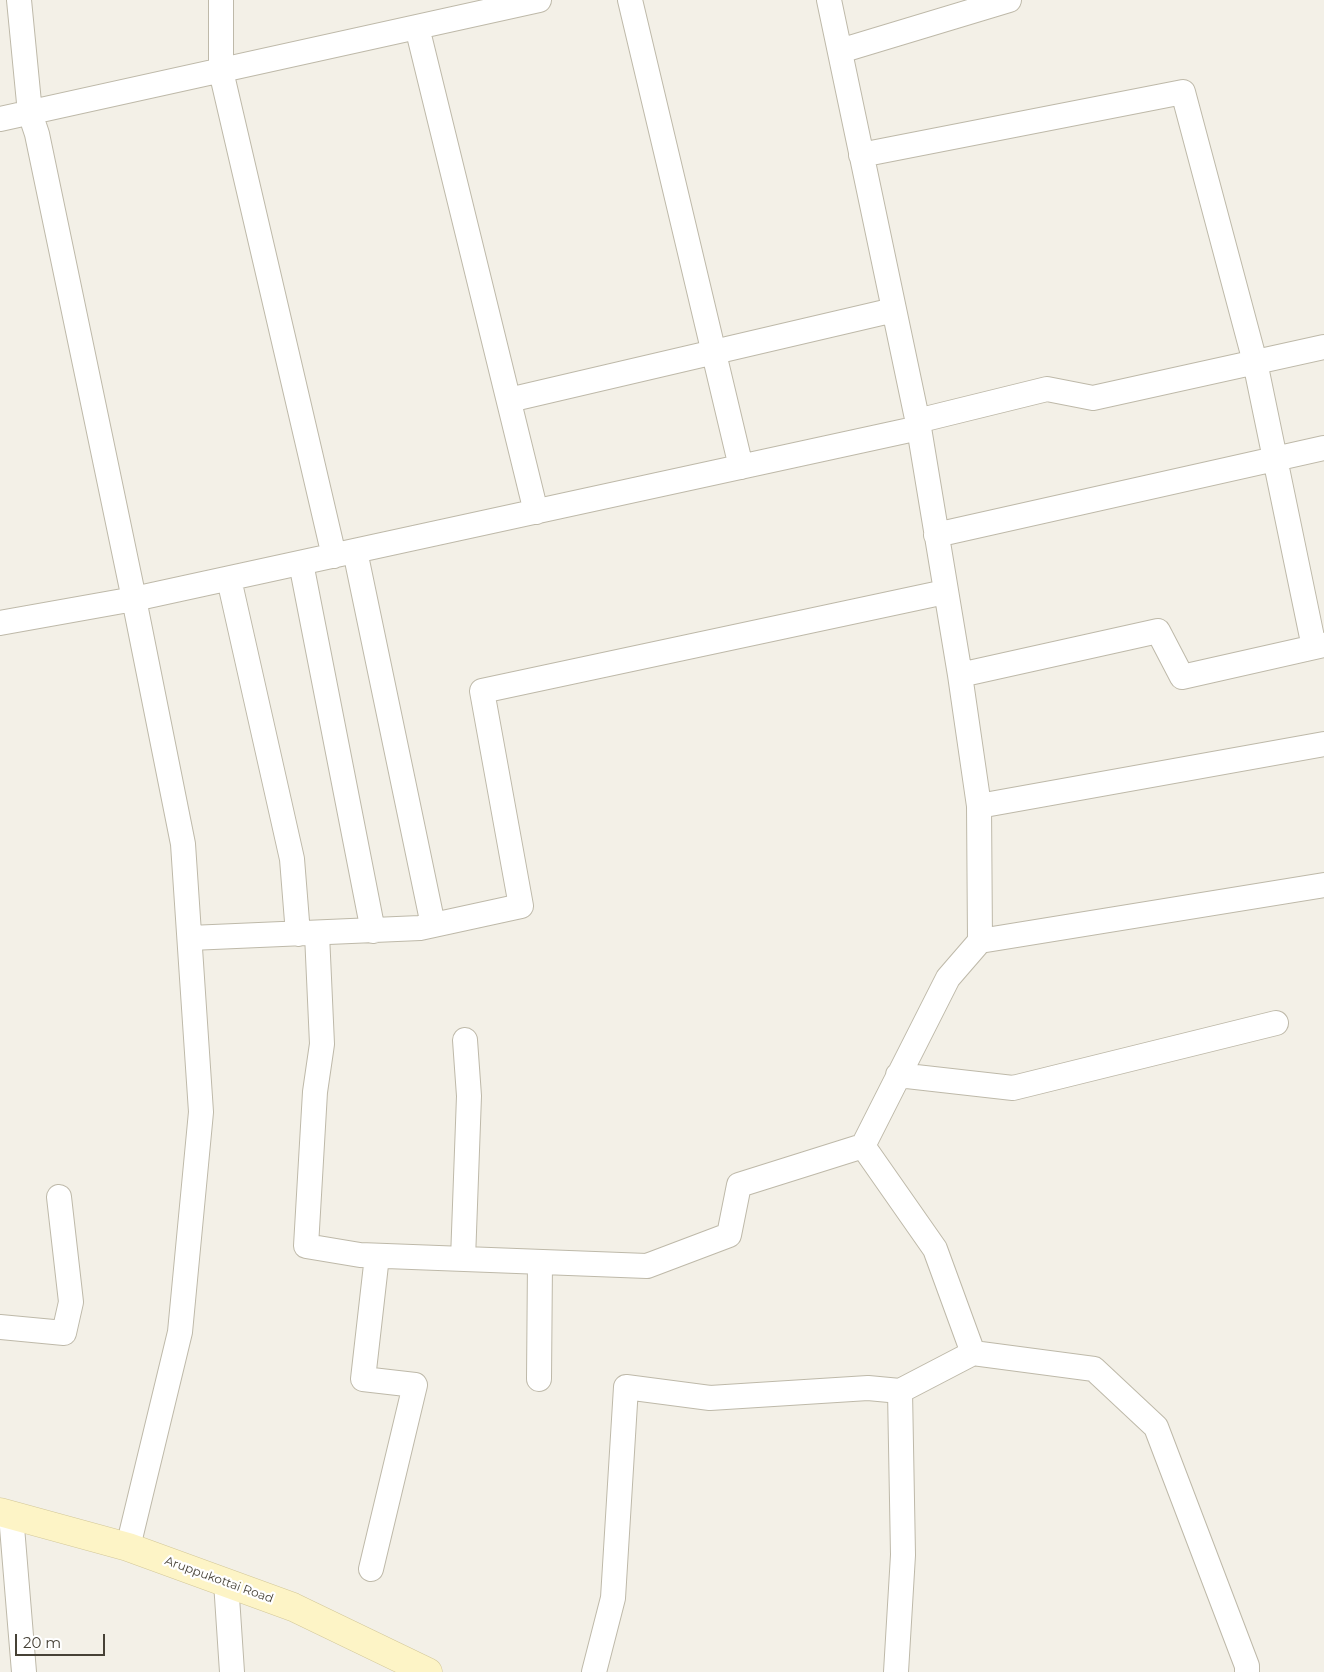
<!DOCTYPE html>
<style>
body{margin:0}
#map{position:relative;width:1324px;height:1672px;overflow:hidden;background:#f3f0e7;font-family:Montserrat,sans-serif}
canvas{display:block}
.scale{position:absolute;left:15px;top:1634px;width:90px;height:22px;box-sizing:border-box;border:2px solid #464136;border-top:0;padding-left:6px;font-size:15px;line-height:18px;white-space:nowrap;color:#464136;-webkit-text-stroke:4px #fff;paint-order:stroke}
</style>
<div id="map">
<canvas width="1324" height="1672"></canvas>
<div class="scale">20 m</div>
</div>
<script>
const c = document.querySelector('canvas').getContext('2d');
c.lineJoin = 'round';
const shape = rows => new Path2D(rows.map(r => 'M' + r).join(''));
function stroke(path, color, width, dash) { c.strokeStyle = color; c.lineWidth = width; c.lineCap = dash ? 'butt' : 'round'; c.setLineDash(dash || []); c.stroke(path); }
function drawText(font, color, halo, rows, align = 'center') {
  c.font = font + ' Montserrat,sans-serif'; c.lineWidth = 4.5; c.setLineDash([]); c.textBaseline = 'middle'; c.strokeStyle = halo; c.fillStyle = color; for (const [text, x, y, turn = 0] of rows) {
    c.save(); c.translate(x, y); c.rotate((+turn || 0) * Math.PI / 180); c.textAlign = isNaN(turn) ? turn : align; if (halo) c.strokeText(text, 0, 0); c.fillText(text, 0, 0); c.restore();
  }
}
const street = shape([
 [19,0,30,113,37,134,134,599,919,428],
 [221,0,221,71,334,556],
 [630,0,741,467],
 [829,0,919,428,960,675,979,806,980,941,1324,885],
 [417,27,536,512],
 [840,51,1009,0],
 [0,119,539,0],
 [861,155,1183,92,1255,362,1314,647],
 [509,400,894,310],
 [917,421,1047,389,1093,398,1324,347],
 [936,535,1324,448],
 [355,551,433,925],
 [301,563,373,931],
 [229,579,292,859,298,934],
 [0,623,134,599,183,844,201,1112,180,1332,128,1547],
 [960,675,1158,631,1182,677,1324,645],
 [979,806,1324,744],
 [317,934,322,1044,315,1092,306,1246,360,1255,647,1266,729,1235,739,1185,863,1146,935,1249,973,1353,1094,1369,1156,1427,1247,1666,1247,1672],
 [190,938,420,928,521,906,482,691,945,592],
 [898,1075,1013,1088,1276,1023],
 [863,1146,948,978,980,941],
 [463,1259,469,1096,465,1040],
 [0,1327,64,1333,71,1302,59,1197],
 [539,1379,540,1262],
 [11,1515,24,1672],
 [371,1569,415,1385,363,1379,377,1256],
 [226,1582,232,1672],
 [594,1672,613,1598,626,1387,710,1398,868,1388,900,1391],
 [896,1672,903,1555,900,1391,973,1353]
]);
const secondary = shape([
 [0,1512,128,1547,293,1607,428,1672]
]);
const streetNames = [
 ["Aruppukottai Road",219,1580,20]
];
stroke(street, '#beb9a9', 26);
stroke(secondary, '#d2c798', 29);
stroke(street, '#fff', 24);
stroke(secondary, '#fdf4c6', 28);
drawText('12px', '#464136', '#fff', streetNames);
</script>
